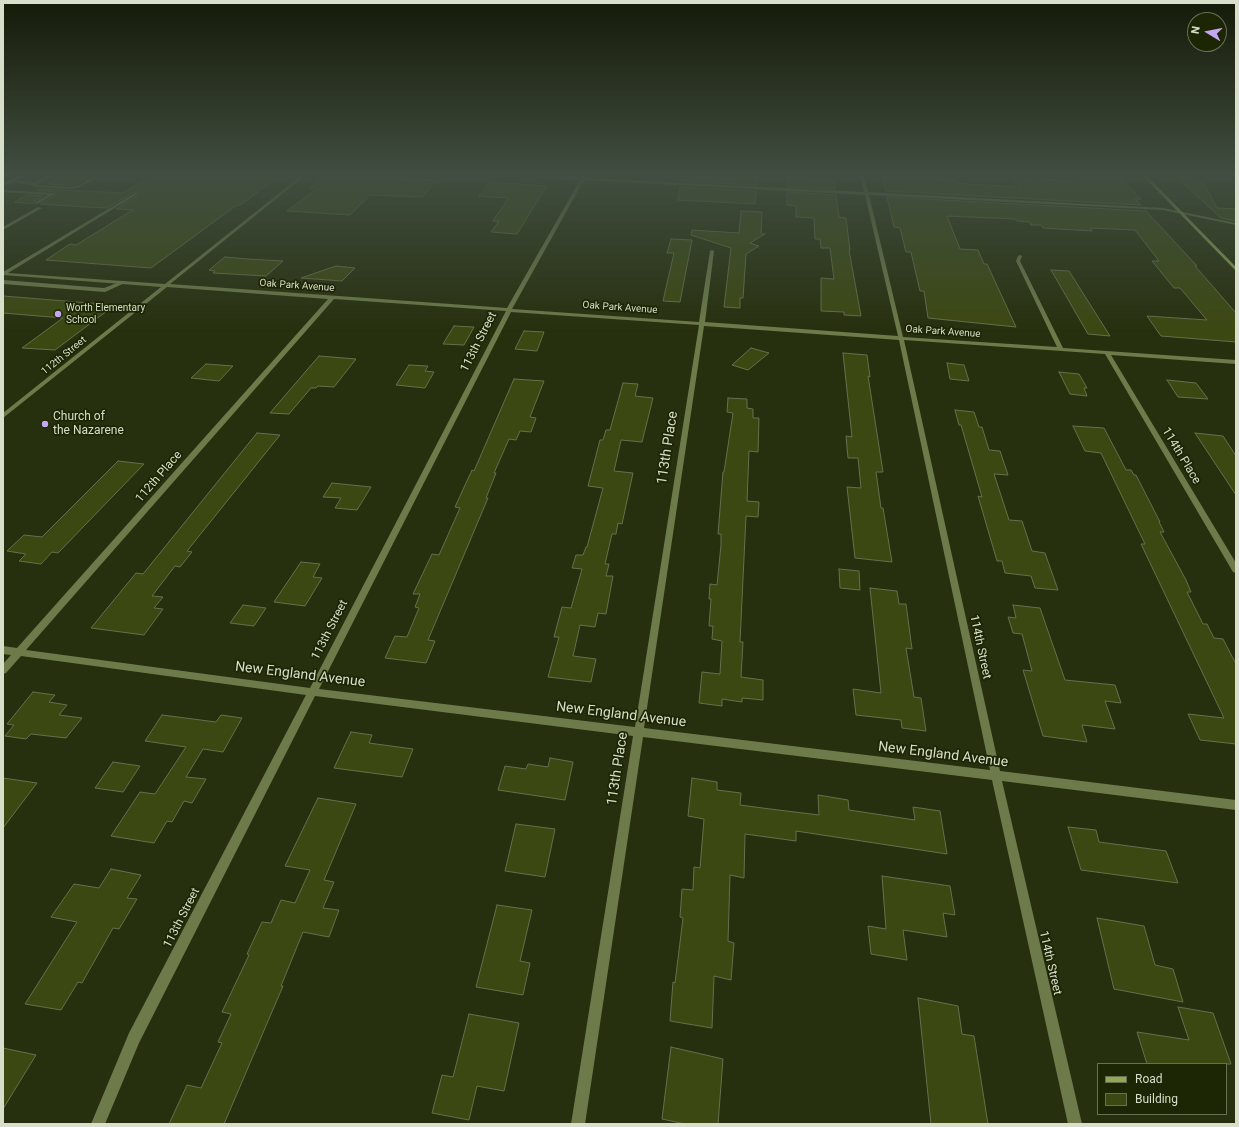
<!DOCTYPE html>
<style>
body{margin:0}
#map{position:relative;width:1239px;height:1127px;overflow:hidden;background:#27300e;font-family:Roboto,sans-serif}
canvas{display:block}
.frame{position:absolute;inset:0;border:4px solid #d7deca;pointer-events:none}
.legend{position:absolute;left:1097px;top:1063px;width:130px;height:52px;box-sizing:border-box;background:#1d2604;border:1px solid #677053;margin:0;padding:5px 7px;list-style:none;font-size:12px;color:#d7deca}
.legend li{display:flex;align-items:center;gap:8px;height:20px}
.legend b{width:20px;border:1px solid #677053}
.north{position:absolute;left:1187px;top:12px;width:40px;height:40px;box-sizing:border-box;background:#1d2604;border:1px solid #677053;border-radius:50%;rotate:280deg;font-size:11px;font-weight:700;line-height:16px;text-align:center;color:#d7deca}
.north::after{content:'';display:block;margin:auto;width:14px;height:18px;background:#c4a7f1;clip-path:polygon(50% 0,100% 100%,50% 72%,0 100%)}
</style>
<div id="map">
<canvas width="1239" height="1127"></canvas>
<div class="frame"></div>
<ul class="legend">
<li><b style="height:5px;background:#92a859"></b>Road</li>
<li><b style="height:11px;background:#3b4811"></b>Building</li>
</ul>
<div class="north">N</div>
</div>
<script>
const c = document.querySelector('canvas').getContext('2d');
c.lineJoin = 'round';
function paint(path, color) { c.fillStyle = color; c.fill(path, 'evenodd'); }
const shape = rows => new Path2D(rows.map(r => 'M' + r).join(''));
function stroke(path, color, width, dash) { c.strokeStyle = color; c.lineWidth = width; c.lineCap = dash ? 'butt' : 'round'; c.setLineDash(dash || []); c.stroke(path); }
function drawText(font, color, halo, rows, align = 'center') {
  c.font = font + ' Roboto,sans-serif'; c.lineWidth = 3.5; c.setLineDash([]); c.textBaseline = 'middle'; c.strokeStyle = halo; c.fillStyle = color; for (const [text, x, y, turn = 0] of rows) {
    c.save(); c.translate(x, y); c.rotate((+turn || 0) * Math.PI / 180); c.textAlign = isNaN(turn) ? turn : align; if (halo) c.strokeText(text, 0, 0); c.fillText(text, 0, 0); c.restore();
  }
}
const building = shape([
 [66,175,73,175,76,178,87,178,71,185,48,184,66,175],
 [154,175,280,175,242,204,234,207,151,268,46,260,70,244,76,245,133,210,116,209,137,196,137,194,134,192,107,208,84,207,40,204,56,195,56,193,53,192,36,190,39,189,123,193,154,175],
 [325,175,338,175,438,180,422,197,370,195,350,215,287,211,318,188,310,188,325,175],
 [683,175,757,175,757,185,681,181,683,175],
 [1073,175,1118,175,1141,199,1135,199,1141,205,886,191,882,176,956,179,957,183,968,184,1020,187,1014,178,1078,181,1073,175],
 [1174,175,1190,175,1203,182,1217,208,1236,209,1236,221,1221,218,1174,175],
 [787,177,834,180,835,189,787,187,787,177],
 [490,182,547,186,517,234,491,232,499,221,493,221,508,198,479,196,490,182],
 [680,187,756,191,755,204,678,200,680,187],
 [787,192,836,195,839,217,846,218,850,250,849,250,861,316,844,315,844,312,821,311,821,278,834,279,830,248,821,248,820,239,815,239,814,218,796,217,796,206,787,205,787,192],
 [27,195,43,196,35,201,34,204,14,202,27,195],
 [887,197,1146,211,1197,266,1195,266,1236,313,1236,342,1161,336,1147,316,1207,320,1180,288,1174,288,1152,261,1159,261,1135,230,1090,228,1092,231,1043,228,1041,225,1031,225,1030,222,1017,221,1015,219,947,216,960,249,978,250,984,264,987,264,1016,327,928,318,924,291,920,291,911,252,906,252,900,228,894,227,887,197],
 [741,211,762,212,761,234,765,234,750,243,759,246,746,254,743,298,740,298,740,308,724,307,731,248,691,235,692,230,739,233,741,211],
 [671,239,692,240,680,302,663,301,674,253,667,253,671,239],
 [225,257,247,259,283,261,266,276,213,273,215,271,209,270,225,257],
 [336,266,355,268,342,281,301,278,336,266],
 [1051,270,1069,271,1110,336,1088,334,1051,270],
 [3,296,115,305,55,350,22,348,63,318,3,313,3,296],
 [454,326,474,327,464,345,443,344,454,326],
 [524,331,544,332,537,351,515,349,524,331],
 [751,348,769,353,748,370,732,365,751,348],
 [843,353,867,355,870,377,868,376,883,472,876,472,881,508,883,508,892,562,855,558,847,487,861,488,858,458,848,458,846,436,852,437,843,353],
 [319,356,356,359,334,387,318,386,316,388,311,388,289,414,270,413,319,356],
 [947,363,964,365,969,381,950,379,947,363],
 [206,364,233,366,219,381,191,378,206,364],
 [409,365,428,366,425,371,434,372,425,388,396,385,409,365],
 [1059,372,1079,374,1087,388,1084,388,1087,396,1070,394,1059,372],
 [514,379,544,381,530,417,536,418,531,432,520,431,516,440,509,439,494,473,496,473,486,498,488,498,428,640,435,641,426,663,385,658,395,636,407,637,419,608,415,607,420,594,413,594,432,554,439,555,460,508,455,507,472,470,474,471,514,379],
 [1167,380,1196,383,1208,399,1178,397,1167,380],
 [623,383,638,384,635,396,653,398,642,442,621,440,614,471,633,473,622,524,618,523,616,534,612,534,605,564,609,564,606,576,613,576,606,614,598,613,595,627,580,625,573,656,596,659,591,682,548,677,559,637,554,637,562,607,571,608,582,569,572,568,576,555,583,555,586,547,587,547,603,488,588,486,600,440,603,440,606,430,610,430,623,383],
 [728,398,747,399,747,408,753,409,753,418,759,418,758,452,749,451,747,501,759,502,758,517,746,516,740,642,743,642,741,677,763,680,763,700,742,698,742,702,722,699,722,706,699,703,702,672,720,674,722,641,712,639,713,626,709,626,711,599,709,599,710,584,717,585,721,545,721,534,718,534,723,472,724,472,733,413,727,412,728,398],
 [955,410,974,412,979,427,982,427,989,450,1000,451,1008,475,994,474,1009,520,1022,521,1032,551,1045,553,1058,590,1035,588,1031,576,1005,573,1002,561,997,561,978,496,982,497,961,425,959,425,955,410],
 [1073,426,1104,428,1126,470,1131,470,1134,475,1136,475,1160,522,1159,522,1164,532,1160,532,1186,580,1191,592,1187,592,1203,624,1207,624,1214,638,1223,639,1236,664,1236,744,1200,740,1188,714,1224,718,1141,544,1145,544,1101,453,1085,451,1073,426],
 [257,433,280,435,187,551,192,552,180,567,175,566,152,596,163,597,154,608,163,609,144,635,91,628,136,573,143,574,257,433],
 [1195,433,1223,436,1236,456,1236,495,1195,433],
 [118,461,144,464,58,553,52,552,41,564,19,561,26,554,7,551,24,535,42,537,118,461],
 [332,483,371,487,357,510,335,508,341,498,323,497,332,483],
 [301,562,320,564,313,577,322,578,305,606,274,602,301,562],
 [839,569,859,571,860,590,840,588,839,569],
 [870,588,897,591,899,604,906,604,912,649,906,648,914,697,921,698,926,731,902,728,901,720,856,715,853,689,881,693,870,588],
 [243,605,266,608,254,626,230,623,243,605],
 [1013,605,1040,608,1065,680,1115,685,1121,703,1105,701,1115,729,1082,725,1087,742,1043,736,1023,670,1032,671,1022,634,1013,633,1008,617,1016,618,1013,605],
 [33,692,55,695,49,702,67,705,59,715,82,718,66,738,31,734,26,739,5,736,14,725,7,724,33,692],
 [162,715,216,722,221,715,242,718,223,752,203,749,186,777,206,779,192,803,184,801,172,822,167,821,154,843,111,836,140,792,155,794,186,747,145,741,162,715],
 [351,732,372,735,369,743,413,749,402,777,334,768,351,732],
 [550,758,573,762,565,800,498,790,505,766,526,769,528,764,548,767,550,758],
 [113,762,140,766,123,792,95,788,113,762],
 [3,778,37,783,3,828,3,778],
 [692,778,717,782,717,790,741,793,740,805,770,809,819,815,818,795,848,800,849,810,915,820,913,807,940,811,947,854,796,831,796,841,745,834,744,878,730,875,728,941,734,943,731,980,714,976,712,1028,670,1021,673,982,675,983,683,918,680,917,682,889,693,890,694,867,700,868,704,819,688,816,692,778],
 [318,798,356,804,324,880,334,882,323,908,339,910,329,937,303,932,281,986,283,986,224,1124,169,1124,187,1085,201,1088,222,1043,218,1042,231,1014,222,1012,249,955,247,954,262,922,271,923,281,900,295,903,310,870,285,866,318,798],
 [516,824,555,829,545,877,505,871,516,824],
 [1068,827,1096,830,1099,842,1166,851,1178,883,1081,870,1068,827],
 [111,869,141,875,127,898,137,899,119,929,113,928,82,983,78,982,61,1010,25,1004,77,922,51,917,74,884,99,888,111,869],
 [882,876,950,886,955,915,943,913,947,937,903,930,907,960,871,954,868,926,886,929,882,876],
 [497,905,532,910,520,961,530,963,523,995,476,987,497,905],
 [1097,918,1144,926,1155,965,1173,969,1183,1002,1114,989,1097,918],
 [918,998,958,1006,962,1034,974,1036,988,1124,931,1124,918,998],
 [1178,1007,1213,1013,1231,1064,1147,1064,1137,1032,1189,1040,1178,1007],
 [469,1014,519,1023,504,1091,477,1086,469,1120,432,1113,442,1075,453,1077,469,1014],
 [671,1047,723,1059,718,1124,685,1124,662,1119,671,1047],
 [3,1048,36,1055,3,1109,3,1048]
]);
const lane = shape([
 [49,175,53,175,36,185,71,187,79,185,92,177,76,176,74,175,94,175,96,176,96,178,81,187,71,189,36,187,27,184,3,182,3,180,28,182,33,183,49,175],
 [3,190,53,193,55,194,37,204,35,203,36,202,48,195,3,192,3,190],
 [38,207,42,208,3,230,3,227,38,207],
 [3,280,104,288,122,281,127,282,105,292,3,284,3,280]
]);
const street = shape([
 [302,175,306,175,170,284,507,308,580,180,512,176,510,175,582,177,583,175,587,175,585,178,864,192,860,175,864,175,868,192,1163,208,1236,223,1236,225,1163,210,869,195,903,337,1057,347,1016,261,1018,256,1020,255,1022,256,1020,261,1063,348,1236,360,1236,364,1111,355,1236,563,1236,573,1233,572,1105,354,904,340,1000,771,1236,800,1236,810,1002,781,1082,1124,1068,1124,992,780,643,737,585,1124,571,1124,633,736,315,696,139,1043,105,1124,91,1124,129,1033,306,695,21,656,6,673,3,674,3,664,11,655,3,654,3,646,17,648,328,299,167,287,3,418,3,413,161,287,3,275,3,272,135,193,136,195,8,273,165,284,302,175],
 [584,180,865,195,898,336,705,322,714,251,712,250,710,251,699,322,512,309,584,180],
 [334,299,506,311,310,688,26,650,334,299],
 [511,312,699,325,635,727,319,689,511,312],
 [704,326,899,340,990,770,644,728,704,326]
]);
const secondary = shape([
 [22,175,26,175,3,186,3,183,22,175],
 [1142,175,1146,175,1236,267,1236,271,1142,175]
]);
const markers = [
 [58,314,4,"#c4a7f1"],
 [45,424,4,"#c4a7f1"]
];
const farStreetnames = [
 ["Oak Park Avenue",297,286,4],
 ["Oak Park Avenue",620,308,4],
 ["Oak Park Avenue",943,332,4],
 ["112th Street",64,356,-39]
];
const farPoinames = [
 ["Worth Elementary",66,308],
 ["School",66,320]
];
const streetNames = [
 ["113th Street",479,342,-63],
 ["114th Place",1181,456,59],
 ["112th Place",159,477,-49],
 ["113th Street",330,630,-63],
 ["114th Street",980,647,78],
 ["113th Street",182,918,-63],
 ["114th Street",1050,963,77]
];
const poiNames = [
 ["Church of",53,417],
 ["the Nazarene",53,431]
];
const nearStreetnames = [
 ["113th Place",668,448,-81],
 ["New England Avenue",300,675,7],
 ["New England Avenue",621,715,7],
 ["New England Avenue",943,755,7],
 ["113th Place",618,769,-81]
];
paint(building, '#3b4811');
stroke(building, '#65704d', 1);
paint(lane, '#6d7b4b');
paint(street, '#6d7b4b');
paint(secondary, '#92a859');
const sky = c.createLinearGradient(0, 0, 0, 332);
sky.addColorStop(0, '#151a08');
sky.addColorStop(0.53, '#414e41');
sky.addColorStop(1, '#414e4100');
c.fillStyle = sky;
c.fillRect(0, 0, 1239, 332);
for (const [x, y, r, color] of markers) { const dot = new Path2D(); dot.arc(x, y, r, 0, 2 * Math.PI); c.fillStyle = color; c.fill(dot); stroke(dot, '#1d2604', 1.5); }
drawText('10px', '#d7deca', '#1d2604', farStreetnames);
drawText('10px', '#d7deca', '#1d2604', farPoinames, 'left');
drawText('12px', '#d7deca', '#1d2604', streetNames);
drawText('12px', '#d7deca', '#1d2604', poiNames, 'left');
drawText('14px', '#d7deca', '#1d2604', nearStreetnames);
</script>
